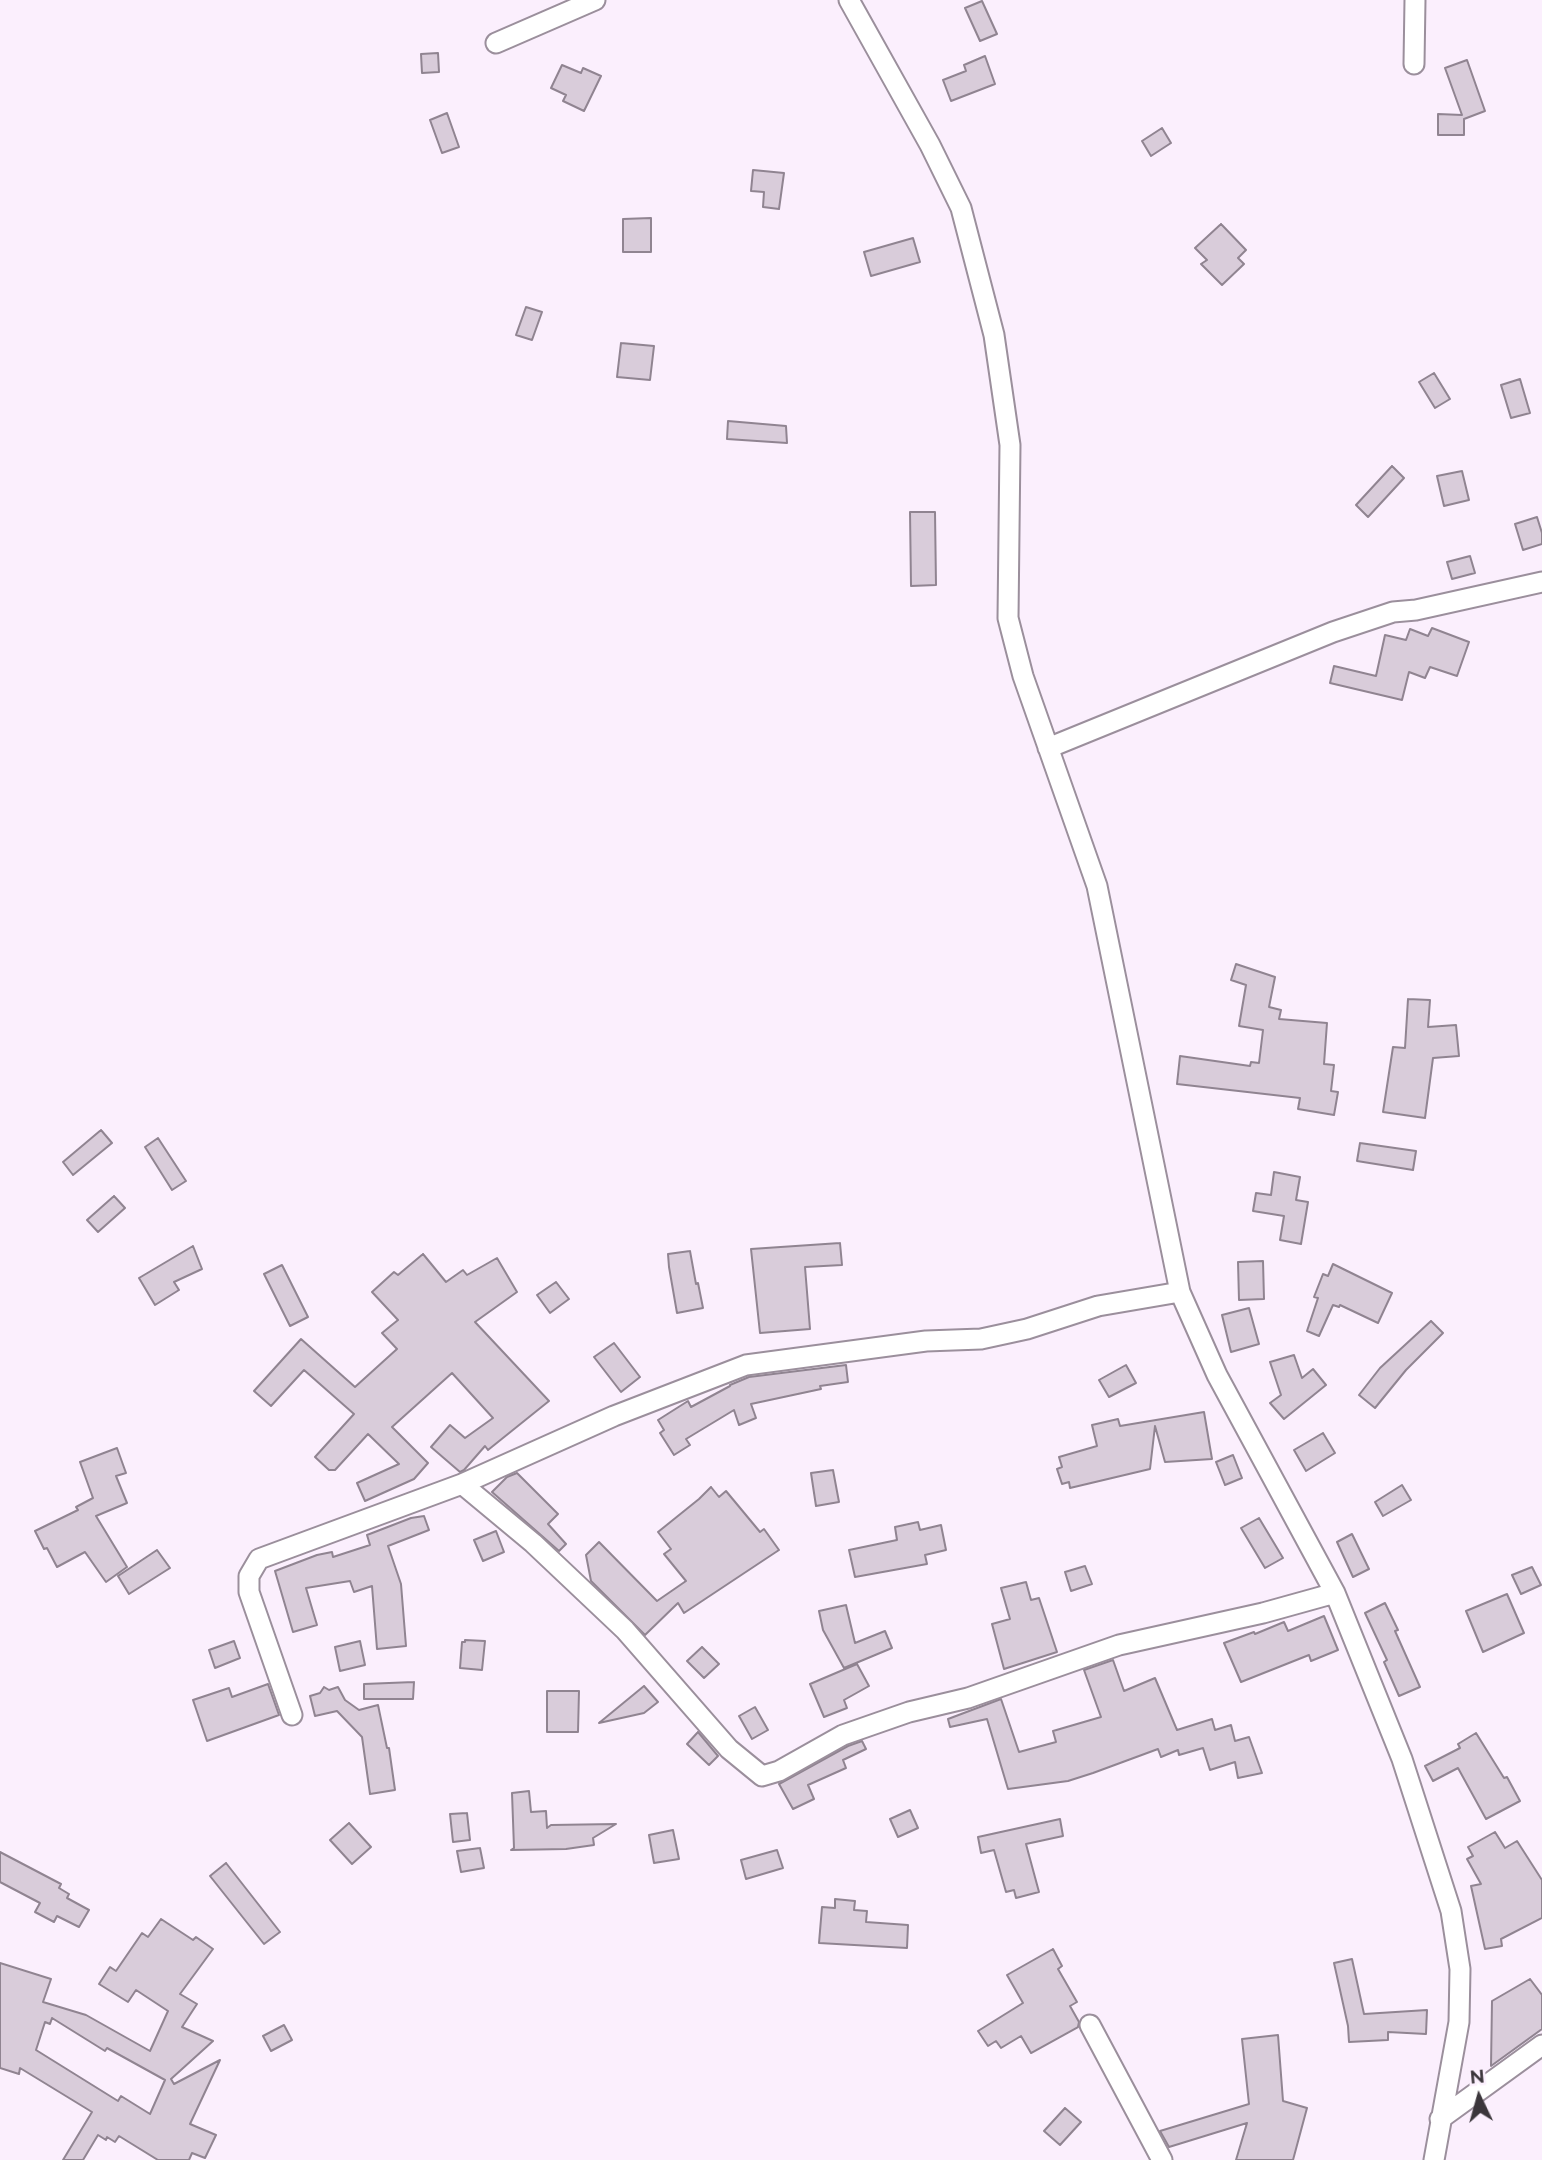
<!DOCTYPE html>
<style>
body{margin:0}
#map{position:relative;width:1542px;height:2160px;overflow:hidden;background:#fbeffd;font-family:Raleway,sans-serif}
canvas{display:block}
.north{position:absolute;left:1444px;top:2062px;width:70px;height:70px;-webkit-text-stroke:5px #fbeffd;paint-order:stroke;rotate:355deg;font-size:19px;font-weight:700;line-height:28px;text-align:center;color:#3b363b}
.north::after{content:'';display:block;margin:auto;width:24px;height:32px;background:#3b363b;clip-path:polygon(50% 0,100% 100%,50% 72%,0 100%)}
</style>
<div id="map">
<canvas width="1542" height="2160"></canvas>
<div class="north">N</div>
</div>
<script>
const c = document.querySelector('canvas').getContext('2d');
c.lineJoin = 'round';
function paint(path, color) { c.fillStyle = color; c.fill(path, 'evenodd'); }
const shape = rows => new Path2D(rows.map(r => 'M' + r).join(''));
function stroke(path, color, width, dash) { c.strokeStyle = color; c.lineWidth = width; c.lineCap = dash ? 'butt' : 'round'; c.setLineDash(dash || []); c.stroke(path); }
const building = shape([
 [982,1,997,34,980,41,965,8,982,1],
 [438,53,439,72,422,73,421,54,438,53],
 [985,56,995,84,951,101,943,80,966,71,964,65,985,56],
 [1467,60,1485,111,1464,119,1464,135,1438,135,1438,114,1462,115,1445,68,1467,60],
 [562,65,581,73,583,68,601,76,584,111,563,101,566,95,551,88,562,65],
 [447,113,459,147,442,153,430,120,447,113],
 [1162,128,1171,143,1151,156,1142,141,1162,128],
 [753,170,784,173,779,209,763,207,764,192,751,191,753,170],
 [651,218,651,252,623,252,623,219,651,218],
 [1221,224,1246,250,1238,258,1244,264,1222,285,1201,264,1207,260,1195,248,1221,224],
 [913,238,920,262,871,276,864,252,913,238],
 [526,307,542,312,532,340,516,335,526,307],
 [621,343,654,346,650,380,617,377,621,343],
 [1434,373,1450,399,1435,408,1419,382,1434,373],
 [1520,379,1530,413,1511,418,1501,385,1520,379],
 [728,421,786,426,787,443,727,439,728,421],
 [1392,466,1404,478,1368,517,1356,505,1392,466],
 [1462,471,1469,500,1444,506,1437,476,1462,471],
 [910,512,935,512,936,585,911,586,910,512],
 [1537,517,1542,533,1542,544,1523,550,1515,524,1537,517],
 [1470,556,1475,573,1452,579,1447,562,1470,556],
 [1432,628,1469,642,1457,676,1430,667,1425,678,1409,672,1402,700,1330,683,1334,666,1376,676,1385,635,1406,640,1410,629,1428,636,1432,628],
 [1236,964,1275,977,1269,1007,1281,1010,1279,1019,1327,1023,1324,1064,1334,1065,1331,1091,1338,1092,1334,1115,1298,1109,1300,1098,1177,1084,1180,1056,1250,1066,1251,1062,1259,1063,1263,1030,1239,1026,1246,985,1231,980,1236,964],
 [1408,999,1430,1000,1428,1027,1456,1025,1459,1056,1433,1058,1425,1118,1383,1112,1393,1047,1405,1048,1408,999],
 [101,1130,112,1143,73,1175,63,1162,101,1130],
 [158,1138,186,1181,172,1190,145,1147,158,1138],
 [1360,1143,1416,1151,1413,1170,1357,1161,1360,1143],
 [1274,1172,1300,1177,1296,1200,1308,1202,1301,1244,1280,1240,1284,1216,1253,1211,1256,1193,1271,1195,1274,1172],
 [114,1196,125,1208,98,1232,87,1220,114,1196],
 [840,1243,842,1265,805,1267,810,1329,760,1333,751,1249,840,1243],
 [193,1246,202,1269,174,1282,179,1290,155,1305,139,1278,193,1246],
 [690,1251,696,1284,698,1283,703,1308,677,1313,669,1267,668,1254,690,1251],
 [423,1254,446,1282,463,1270,467,1275,497,1258,517,1292,475,1322,549,1401,488,1450,485,1446,464,1470,460,1472,431,1447,450,1425,465,1438,493,1418,452,1373,392,1427,428,1463,414,1479,365,1501,357,1483,399,1464,368,1434,335,1470,329,1470,315,1457,354,1414,304,1370,271,1406,254,1391,301,1339,355,1387,397,1349,382,1333,398,1320,372,1292,394,1272,398,1275,423,1254],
 [1263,1261,1264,1299,1239,1300,1238,1262,1263,1261],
 [1333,1264,1392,1293,1378,1323,1340,1305,1339,1307,1333,1305,1319,1336,1307,1331,1318,1298,1314,1297,1323,1274,1328,1276,1333,1264],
 [282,1265,308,1317,290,1326,264,1274,282,1265],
 [556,1282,569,1299,550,1313,537,1295,556,1282],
 [1249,1308,1259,1344,1231,1352,1222,1315,1249,1308],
 [1431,1321,1443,1333,1406,1370,1375,1408,1359,1395,1380,1368,1431,1321],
 [614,1343,640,1377,621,1392,594,1357,614,1343],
 [1294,1355,1302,1378,1313,1369,1326,1385,1284,1419,1270,1403,1281,1395,1270,1362,1294,1355],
 [846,1365,848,1382,820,1386,821,1389,751,1404,756,1418,739,1425,734,1410,686,1439,690,1445,674,1455,660,1433,664,1430,658,1420,688,1401,691,1407,730,1386,730,1385,749,1377,846,1365],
 [1126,1365,1136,1383,1109,1397,1099,1380,1126,1365],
 [1204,1412,1212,1459,1165,1462,1155,1426,1150,1469,1070,1488,1069,1482,1062,1484,1057,1469,1062,1467,1059,1457,1097,1446,1092,1425,1118,1419,1120,1426,1204,1412],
 [1323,1433,1335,1453,1306,1471,1294,1450,1323,1433],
 [117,1448,126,1473,116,1476,127,1503,96,1516,127,1567,106,1582,85,1552,57,1567,47,1548,44,1549,35,1531,78,1510,76,1507,93,1498,80,1462,117,1448],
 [1233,1455,1242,1478,1225,1485,1216,1462,1233,1455],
 [833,1470,839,1502,816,1506,811,1473,833,1470],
 [517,1473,558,1514,548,1524,566,1544,559,1551,492,1492,507,1477,517,1473],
 [1402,1485,1411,1500,1383,1516,1375,1502,1402,1485],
 [711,1487,719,1497,726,1491,760,1532,764,1529,779,1550,684,1613,678,1603,645,1635,591,1581,586,1555,599,1542,657,1601,686,1581,664,1554,671,1549,658,1532,699,1499,711,1487],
 [424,1516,429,1530,388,1546,401,1584,406,1646,377,1649,372,1586,354,1592,350,1581,306,1588,317,1625,293,1632,275,1571,317,1555,332,1552,333,1557,370,1545,367,1535,411,1518,424,1516],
 [1259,1518,1283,1558,1265,1568,1241,1528,1259,1518],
 [918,1522,920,1530,941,1525,946,1550,925,1555,927,1564,855,1577,849,1550,897,1540,895,1527,918,1522],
 [496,1531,504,1552,483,1561,474,1540,496,1531],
 [1352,1534,1369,1569,1353,1577,1337,1542,1352,1534],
 [157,1550,170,1568,129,1594,118,1576,157,1550],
 [1085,1566,1092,1584,1071,1591,1065,1572,1085,1566],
 [1532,1567,1541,1585,1521,1594,1512,1575,1532,1567],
 [1026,1582,1031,1600,1039,1598,1057,1652,1004,1669,992,1624,1010,1619,1001,1588,1026,1582],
 [1507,1594,1524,1633,1483,1652,1466,1611,1507,1594],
 [1385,1603,1398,1630,1395,1631,1420,1687,1399,1696,1384,1662,1387,1660,1365,1613,1385,1603],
 [846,1605,855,1643,885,1631,892,1648,844,1668,823,1630,819,1611,846,1605],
 [1324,1616,1338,1650,1311,1661,1309,1655,1241,1682,1224,1643,1254,1632,1255,1634,1284,1622,1288,1631,1324,1616],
 [465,1640,485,1641,482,1670,460,1668,462,1642,465,1642,465,1640],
 [234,1641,240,1658,215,1668,209,1650,234,1641],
 [360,1641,365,1665,340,1671,335,1647,360,1641],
 [702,1647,719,1664,704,1678,687,1661,702,1647],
 [1113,1660,1124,1691,1155,1678,1177,1730,1212,1719,1215,1730,1231,1725,1235,1741,1249,1737,1262,1773,1238,1778,1235,1762,1210,1770,1203,1748,1179,1755,1178,1750,1161,1757,1158,1749,1093,1773,1068,1781,1008,1789,987,1719,950,1727,948,1719,1001,1699,1019,1752,1056,1742,1053,1731,1101,1717,1084,1670,1113,1660],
 [857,1664,869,1686,844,1700,847,1708,824,1717,810,1684,857,1664],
 [414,1682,413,1699,364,1699,364,1684,414,1682],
 [268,1684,279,1715,207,1741,193,1700,229,1688,232,1697,268,1684],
 [644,1686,658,1702,644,1713,599,1723,644,1686],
 [324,1687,329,1690,338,1687,345,1700,359,1710,378,1705,387,1748,389,1748,395,1790,370,1794,362,1737,337,1711,315,1716,310,1696,320,1693,324,1687],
 [547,1691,579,1691,578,1732,547,1732,547,1691],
 [755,1707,768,1730,752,1739,739,1716,755,1707],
 [698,1732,718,1756,709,1765,687,1744,698,1732],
 [1476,1733,1504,1778,1507,1777,1520,1801,1486,1819,1458,1768,1433,1781,1425,1766,1460,1748,1458,1744,1476,1733],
 [862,1741,866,1749,843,1760,846,1768,808,1785,814,1799,793,1809,779,1784,848,1746,862,1741],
 [529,1791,531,1812,546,1811,547,1828,551,1825,616,1824,593,1838,594,1845,566,1849,511,1850,514,1848,512,1793,529,1791],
 [910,1810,918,1828,898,1837,890,1819,910,1810],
 [467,1813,470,1840,453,1842,450,1814,467,1813],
 [1060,1819,1063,1836,1026,1844,1039,1892,1016,1898,1014,1890,1006,1892,994,1850,981,1853,978,1837,1060,1819],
 [349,1823,371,1847,352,1864,330,1840,349,1823],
 [673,1830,679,1859,654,1863,649,1835,673,1830],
 [1495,1832,1505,1848,1517,1841,1542,1880,1542,1918,1501,1939,1502,1946,1485,1949,1471,1886,1481,1884,1467,1859,1473,1856,1468,1847,1495,1832],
 [480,1848,484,1868,461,1872,457,1851,480,1848],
 [777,1850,783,1868,746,1879,741,1860,777,1850],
 [0,1852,61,1884,59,1888,69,1894,67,1898,89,1910,79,1927,57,1916,54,1922,35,1912,40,1903,0,1882,0,1852],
 [226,1863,280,1932,264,1944,210,1876,226,1863],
 [835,1899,855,1901,854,1910,867,1911,866,1922,908,1925,907,1948,819,1943,822,1907,835,1908,835,1899],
 [161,1919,193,1940,196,1937,213,1949,180,1994,197,2004,182,2027,213,2041,171,2079,174,2084,220,2060,190,2124,216,2135,205,2158,192,2153,189,2160,158,2160,119,2136,115,2142,107,2137,106,2140,98,2135,83,2160,63,2160,92,2112,20,2068,19,2074,0,2068,0,1963,51,1979,43,2002,86,2015,150,2051,168,2011,136,1990,128,2002,99,1984,110,1967,116,1971,142,1933,148,1937,161,1919],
 [52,2018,105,2051,107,2048,165,2080,150,2114,121,2096,118,2101,36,2050,45,2022,50,2024,52,2018],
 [1053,1949,1062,1966,1058,1969,1077,2002,1070,2006,1079,2022,1078,2027,1031,2053,1021,2036,1001,2048,996,2041,988,2046,978,2031,1023,2003,1007,1975,1053,1949],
 [1352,1959,1364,2014,1427,2010,1426,2034,1388,2032,1388,2040,1349,2042,1348,2026,1334,1963,1352,1959],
 [1530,1979,1542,1995,1542,2029,1491,2066,1492,2001,1530,1979],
 [284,2025,292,2040,271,2051,263,2036,284,2025],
 [1278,2035,1283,2101,1307,2108,1293,2160,1236,2160,1247,2123,1169,2147,1160,2131,1249,2104,1242,2039,1278,2035],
 [1065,2108,1081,2122,1060,2145,1044,2131,1065,2108]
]);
const street = shape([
 [849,0,930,145,961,208,987,308,994,335,1010,445,1008,618,1023,676,1097,886,1180,1292,1217,1375,1335,1593,1402,1759,1451,1911,1460,1969,1459,2022,1434,2160],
 [496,43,595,0],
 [1414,64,1415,0],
 [1048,748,1333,632,1393,612,1416,610,1542,582],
 [462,1484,533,1543,625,1630,729,1749,762,1776,779,1771,843,1735,909,1712,968,1698,1119,1645,1263,1613,1335,1593],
 [292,1715,249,1592,249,1576,259,1559,462,1484,614,1416,746,1365,926,1341,981,1339,1027,1329,1098,1306,1180,1292],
 [1090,2025,1162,2160],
 [1440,2119,1542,2045]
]);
paint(building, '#d9ccda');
stroke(building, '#908491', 2);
stroke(street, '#9b8f9c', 23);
stroke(street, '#fff', 19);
</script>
